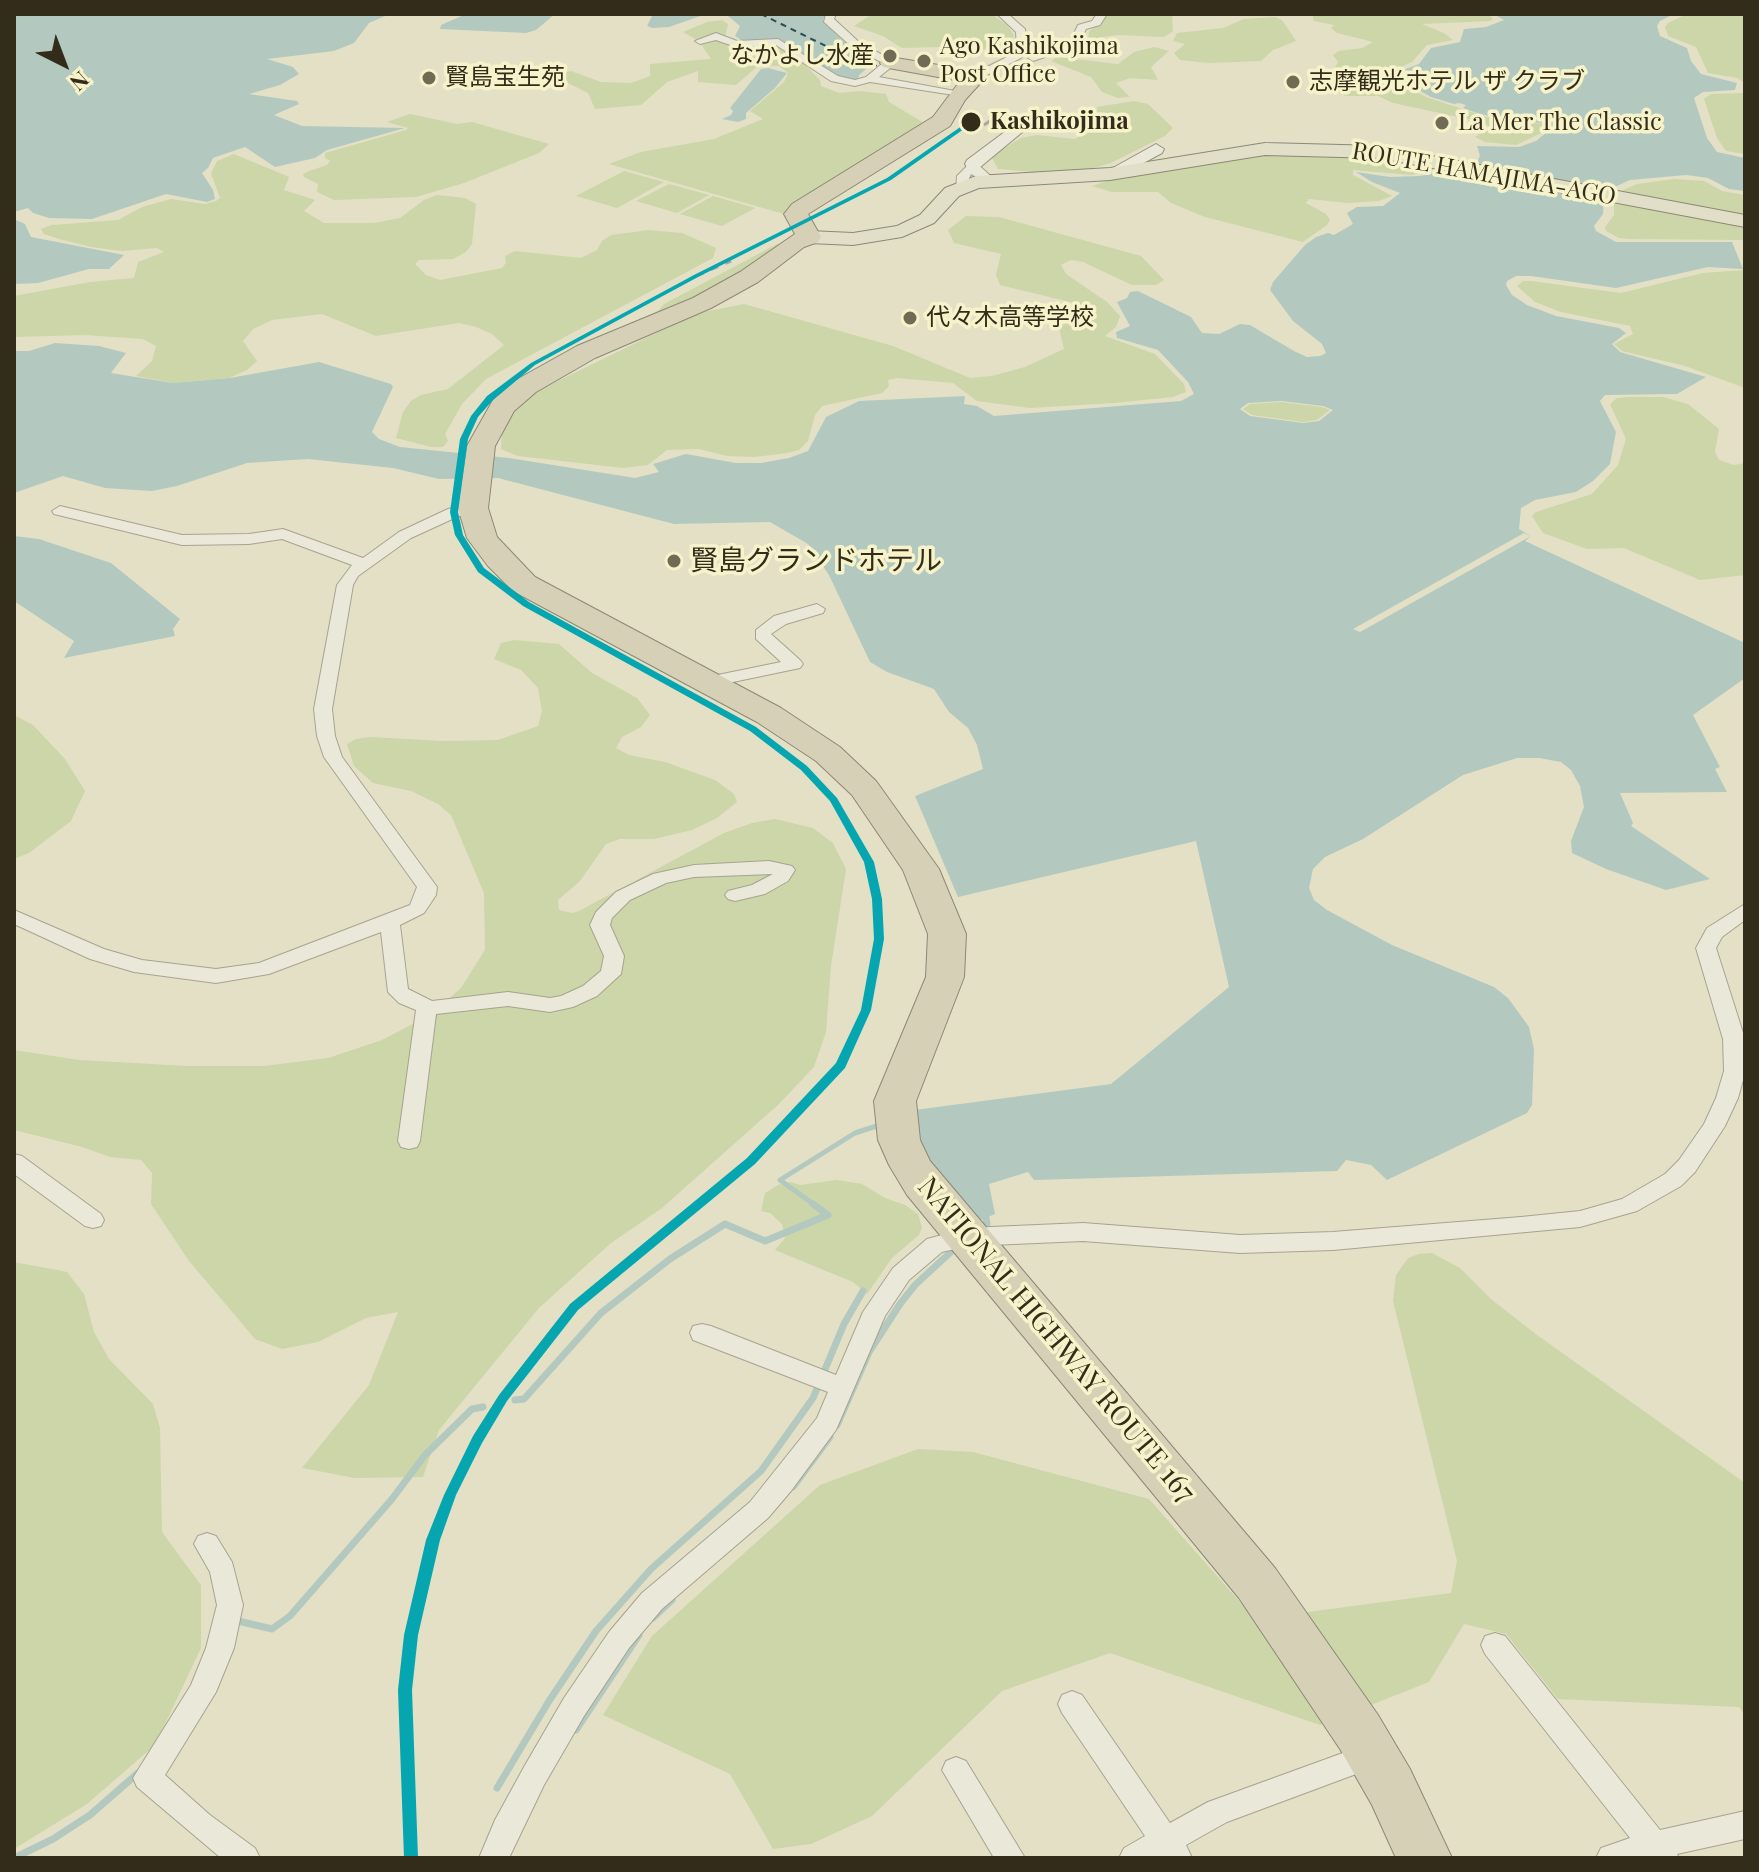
<!DOCTYPE html>
<meta charset="utf-8">
<style>
body{margin:0}
#map{position:relative;width:1759px;height:1872px;overflow:hidden;background:#e3e0c6;font-family:"Playfair Display",serif}
canvas{display:block}
.frame{position:absolute;inset:0;border:16px solid #342c1a;pointer-events:none}
.north{position:absolute;left:24px;top:24px;width:80px;height:80px;-webkit-text-stroke:6px #f6f2ca;paint-order:stroke;rotate:138deg;font-size:22px;font-weight:700;line-height:32px;text-align:center;color:#342c1a}
.north::after{content:'';display:block;margin:auto;width:28px;height:36px;background:#342c1a;clip-path:polygon(50% 0,100% 100%,50% 72%,0 100%)}
</style>
<div id="map">
<canvas width="1759" height="1872"></canvas>
<div class="frame"></div>
<div class="north">N</div>
</div>
<script>
const c = document.querySelector('canvas').getContext('2d');
c.lineJoin = 'round';
function paint(path, color) { c.fillStyle = color; c.fill(path, 'evenodd'); }
const shape = rows => new Path2D(rows.map(r => 'M' + r).join(''));
function stroke(path, color, width, dash) { c.strokeStyle = color; c.lineWidth = width; c.lineCap = dash ? 'butt' : 'round'; c.setLineDash(dash || []); c.stroke(path); }
function drawText(font, color, halo, rows, align = 'center') {
  c.font = font + ' "Playfair Display","Noto Sans JP",serif'; c.lineWidth = 7; c.setLineDash([]); c.textBaseline = 'middle'; c.strokeStyle = halo; c.fillStyle = color; for (const [text, x, y, turn = 0] of rows) {
    c.save(); c.translate(x, y); c.rotate((+turn || 0) * Math.PI / 180); c.textAlign = isNaN(turn) ? turn : align; if (halo) c.strokeText(text, 0, 0); c.fillText(text, 0, 0); c.restore();
  }
}
const green = shape([
 [872,14,991,14,1007,25,1014,35,1010,44,975,51,940,47,902,48,883,36,854,26],
 [1107,14,1172,14,1173,31,1164,37,1118,35,1088,39,1089,32],
 [1312,14,1490,16,1493,19,1490,21,1422,24,1444,33,1453,40,1427,45,1412,62,1390,72,1390,77,1426,97,1487,117,1545,124,1550,129,1516,145,1485,142,1475,137,1491,127,1477,121,1393,103,1378,96,1346,96,1333,91,1333,71,1338,62,1333,55,1339,51,1362,48,1373,42,1337,33,1331,28,1334,25,1314,21],
 [1687,14,1745,14,1745,83,1737,78,1708,73,1696,47,1668,36,1665,27,1668,23],
 [1275,17,1282,20,1296,41,1273,50,1261,61,1208,63,1180,60,1174,53,1185,44,1173,41,1177,33,1223,28,1244,19],
 [722,20,728,24,725,37,732,60,758,56,753,45,773,44,797,57,820,80,821,86,839,93,860,91,886,94,889,102,924,123,784,214,609,164,641,152,714,139,763,119,750,111,784,82,788,73,779,66,759,65,736,85,698,82,698,71,667,82,641,105,595,109,588,93,554,76,571,71,601,82,631,83,650,76,650,64,711,59,699,41,683,32,707,22],
 [1154,47,1169,51,1151,67,1158,80,1130,78,1116,83,1130,97,1118,98,1102,92,1091,77,1051,61,1057,57,1118,64,1134,52],
 [1745,87,1745,154,1726,151,1717,138,1704,99,1711,94,1743,93],
 [1134,101,1148,104,1173,128,1165,136,1111,163,1087,170,1034,172,998,169,991,156,1021,138,1037,135,1075,139,1094,128,1098,118,1097,107],
 [410,114,457,124,472,122,549,144,539,153,464,183,416,197,334,200,317,192,318,184,304,177,303,174,309,171,327,165,330,161,325,158,325,153,406,130,408,128,387,122],
 [1268,151,1373,154,1438,168,1411,175,1353,170,1353,175,1392,196,1379,201,1348,203,1309,199,1306,203,1326,214,1330,220,1327,225,1303,242,1205,217,1171,203,1158,192,1112,192,1092,186,1109,180],
 [234,154,289,177,284,190,315,200,304,211,324,223,374,223,400,218,424,200,437,195,465,198,476,204,472,244,466,252,453,259,419,260,415,264,426,275,440,280,502,268,506,263,505,256,515,251,581,258,597,250,602,241,611,235,649,230,682,233,716,248,713,258,486,379,462,404,445,434,448,441,443,447,431,447,396,438,403,412,411,401,421,395,448,389,504,345,492,334,476,327,459,323,376,336,322,314,272,320,253,329,243,341,257,361,247,370,229,378,173,383,136,376,152,361,156,346,143,339,84,335,14,337,14,296,90,282,134,278,138,262,164,252,157,248,122,251,91,247,59,239,44,234,41,229,52,225,118,220,142,207,171,199,205,204,216,201,220,198,211,173,217,161],
 [624,171,664,182,617,208,576,196],
 [1675,179,1704,181,1722,191,1745,195,1745,240,1630,239,1619,238,1606,231,1605,227,1614,215,1614,194,1637,184],
 [669,184,709,195,677,213,636,201],
 [713,196,755,208,722,226,680,214],
 [966,216,999,217,1141,256,1164,280,1156,285,1132,285,1083,262,1071,260,1061,265,1066,274,1107,302,1120,316,1116,327,1105,336,1155,354,1184,384,1186,392,1173,397,1114,403,1030,408,977,401,953,383,897,378,888,380,889,386,882,393,822,406,815,415,808,441,799,450,788,453,754,457,727,456,699,449,667,450,648,465,623,468,518,456,501,449,502,430,523,398,683,320,708,311,744,304,893,346,970,378,992,376,1025,367,1064,349,1059,328,1082,305,1000,285,996,275,1001,254,954,243,948,230],
 [777,244,784,244,703,298,579,347,658,311,664,304],
 [1745,270,1745,388,1685,366,1622,351,1614,344,1633,334,1630,326,1561,312,1535,302,1517,286,1523,281,1531,281,1621,293,1703,273],
 [1628,397,1663,397,1688,404,1719,429,1715,452,1719,460,1734,465,1745,463,1745,575,1700,580,1624,548,1587,549,1543,533,1532,516,1536,512,1592,494,1618,465,1626,439,1610,404,1617,398],
 [1281,402,1322,407,1330,410,1317,420,1303,422,1252,415,1243,409,1250,404],
 [514,640,559,644,592,673,637,698,650,715,641,727,622,737,616,748,629,755,665,762,715,780,734,794,737,802,717,818,692,830,654,839,620,839,606,844,580,881,558,900,559,910,572,913,579,911,724,833,752,823,775,819,813,828,833,843,846,869,831,966,826,1032,814,1067,779,1104,662,1208,611,1243,539,1308,439,1430,423,1477,355,1478,302,1468,369,1385,398,1312,366,1318,318,1342,282,1349,255,1339,189,1261,151,1204,152,1173,141,1160,110,1157,82,1147,14,1130,14,1050,79,1060,188,1066,264,1066,328,1058,382,1040,430,1015,461,988,485,950,484,893,451,815,438,804,411,791,373,783,354,766,347,744,356,739,370,737,442,741,498,740,538,726,542,711,538,688,521,670,494,659,501,643],
 [14,715,33,725,65,759,85,791,71,821,29,853,14,859],
 [837,1180,862,1184,885,1198,905,1205,918,1214,922,1228,919,1235,892,1258,867,1294,853,1282,775,1250,785,1238,782,1224,770,1213,761,1211,765,1193,778,1185,790,1182,800,1185],
 [1432,1253,1460,1268,1491,1299,1537,1335,1745,1483,1745,1715,1739,1707,1558,1699,1506,1634,1464,1624,1429,1682,1320,1725,1110,1653,1002,1691,872,1816,811,1844,773,1849,730,1774,603,1715,652,1636,820,1485,918,1449,973,1452,1149,1499,1255,1619,1451,1593,1457,1561,1393,1301,1396,1275,1408,1258,1419,1254],
 [14,1262,67,1272,84,1294,94,1332,109,1359,153,1404,160,1428,162,1532,201,1585,201,1648,155,1745,87,1804,14,1849]
]);
const water = shape([
 [14,14,390,14,369,23,354,43,334,51,267,59,293,67,299,74,280,85,249,94,297,101,299,104,274,115,302,126,405,128,327,150,315,158,275,167,245,147,213,158,208,168,202,173,213,190,215,199,207,202,166,194,92,219,49,218,33,213,28,208,14,212],
 [466,14,555,14,536,30,526,33,440,29,441,25],
 [653,14,826,14,823,20,842,40,876,61,859,75,858,80,849,80,829,75,781,41,741,40,735,36,740,26,728,16,703,15,669,27,652,28,647,26],
 [1493,14,1674,14,1660,21,1657,26,1660,36,1687,48,1691,61,1701,74,1737,83,1735,90,1703,92,1694,98,1707,138,1717,152,1745,158,1745,191,1729,189,1708,178,1686,175,1630,180,1604,192,1603,214,1594,226,1596,231,1616,242,1732,242,1743,269,1708,267,1616,288,1531,276,1516,276,1507,281,1506,285,1512,295,1527,305,1556,316,1619,328,1626,333,1612,344,1620,352,1706,377,1677,394,1605,395,1600,401,1616,432,1610,464,1593,481,1576,492,1535,500,1521,508,1519,529,1531,536,1525,541,1745,643,1745,678,1693,715,1720,767,1715,769,1727,792,1620,793,1633,823,1631,826,1710,879,1666,890,1606,869,1572,853,1571,841,1584,807,1580,786,1571,770,1561,762,1539,758,1517,758,1463,775,1363,839,1325,857,1313,869,1309,888,1314,900,1327,910,1392,945,1494,987,1508,998,1529,1027,1534,1049,1532,1105,1527,1113,1387,1180,1371,1165,1346,1160,1337,1171,1034,1180,1028,1172,989,1184,995,1214,979,1221,940,1191,907,1111,1111,1084,1229,987,1196,841,958,897,915,796,983,769,977,745,968,728,949,712,934,689,887,672,870,662,829,575,808,544,770,522,674,524,498,478,439,479,393,468,308,459,247,463,177,486,152,491,105,488,63,476,14,493,14,351,29,351,55,343,99,346,126,353,111,373,173,383,230,378,319,362,391,384,393,387,372,432,379,439,400,447,509,458,635,478,659,472,653,464,686,454,736,463,761,463,789,458,808,451,826,417,859,401,965,396,964,404,977,406,994,416,1181,401,1194,394,1188,382,1158,350,1117,338,1116,332,1130,326,1117,302,1127,298,1130,292,1138,291,1191,317,1202,333,1219,334,1240,324,1250,325,1294,351,1307,357,1320,356,1326,353,1322,344,1293,321,1270,290,1273,282,1305,245,1316,237,1328,233,1334,235,1353,224,1347,213,1357,207,1383,206,1400,193,1372,182,1356,172,1390,177,1420,176,1463,167,1477,162,1480,156,1477,146,1519,147,1536,141,1552,128,1545,123,1514,121,1480,114,1463,108,1466,105,1459,103,1454,104,1431,97,1399,79,1397,75,1400,71,1419,64,1431,48,1460,42,1464,29,1486,27,1504,20],
 [1281,401,1323,406,1333,410,1319,421,1303,423,1250,416,1240,409,1248,403],
 [768,68,787,73,775,88,746,113,746,119,738,122,722,119,731,115,733,111,730,108,761,69],
 [14,219,25,224,31,237,124,255,109,269,89,269,38,283,14,284],
 [14,536,39,539,111,563,180,619,173,629,175,636,64,658,74,641,14,601]
]);
const pier = shape([
 [1524,533,1531,536,1360,632,1353,629]
]);
const streamFar1 = shape([
 [816,1206,780,1180,855,1133,880,1125]
]);
const stream = shape([
 [982,1231,987,1224,986,1218],
 [515,1400,524,1399,601,1313,670,1259,725,1224,765,1241,828,1215,813,1204],
 [837,1425,869,1352,900,1304,915,1285,953,1250],
 [793,1487,830,1437],
 [653,1618,672,1600],
 [234,1624,238,1621,272,1629,290,1616,392,1499,425,1455,472,1409,483,1407],
 [576,1730,639,1635],
 [497,1788,549,1701,596,1631,651,1569,761,1471,813,1398,844,1324,863,1291],
 [14,1858,53,1839,90,1815,138,1773]
]);
const ferry = shape([
 [761,14,842,54,877,66]
]);
const street = shape([
 [826,14,836,14,834,19,860,43,894,61,894,65,879,77,966,93,960,96,870,82,855,86,831,81,776,45,736,47,716,40,700,44,695,41,716,33,737,41,778,39,838,76,855,80,866,77,883,63,852,47,824,22,826,14],
 [997,14,1008,14,1025,29,1027,49,1021,58,979,79,971,79,971,75,1013,54,1017,49,1016,32,997,14],
 [1097,14,1107,14,1100,25,1086,29,1078,46,1033,61,1028,58,1070,42,1078,25,1092,21,1097,14],
 [973,160,995,180,989,184,971,174,964,190,956,190,957,176,973,160],
 [473,503,481,508,479,511,459,516,411,538,358,576,353,585,332,709,335,736,342,757,437,887,436,895,424,913,400,925,408,989,432,1001,508,992,550,998,561,996,583,986,601,971,604,956,590,925,596,912,616,892,653,874,694,865,769,861,792,866,795,870,788,881,765,894,735,901,728,899,725,895,728,891,752,885,773,874,694,877,666,883,630,900,612,918,610,925,624,956,621,974,597,996,573,1007,550,1012,508,1006,436,1014,420,1141,417,1147,409,1149,401,1147,398,1141,416,1010,399,1003,388,992,381,932,269,974,216,983,134,972,90,959,14,924,14,910,104,949,142,960,216,969,259,963,410,905,417,887,324,757,317,736,314,709,337,585,352,565,282,539,249,544,182,545,54,514,52,511,60,506,182,535,249,534,283,529,363,558,399,532,448,509,473,503],
 [817,604,825,609,823,613,786,624,771,634,800,660,803,664,800,668,709,687,703,686,700,682,703,678,781,662,756,639,756,630,774,616,817,604],
 [1745,904,1745,920,1722,937,1716,948,1745,1039,1745,1073,1738,1098,1725,1126,1695,1172,1681,1186,1637,1211,1580,1227,1333,1250,1240,1253,1083,1241,968,1246,942,1252,909,1280,885,1316,836,1430,791,1491,768,1518,662,1609,629,1648,584,1716,544,1785,509,1858,479,1858,495,1820,524,1767,564,1698,609,1632,642,1593,750,1502,817,1418,828,1392,693,1340,690,1333,693,1326,702,1324,711,1326,836,1375,863,1312,893,1268,927,1239,968,1228,1083,1223,1240,1235,1333,1232,1521,1217,1580,1211,1622,1199,1665,1174,1679,1160,1704,1124,1716,1098,1724,1071,1723,1039,1696,948,1707,928,1745,904],
 [14,1154,22,1156,101,1214,104,1220,101,1226,93,1228,85,1226,14,1174,14,1154],
 [207,1533,216,1536,232,1562,243,1605,234,1648,216,1692,165,1775,210,1815,255,1848,260,1858,221,1858,137,1787,133,1778,191,1685,206,1648,217,1605,210,1572,194,1544,198,1536,207,1533],
 [1495,1633,1505,1636,1660,1830,1745,1811,1745,1839,1677,1854,1679,1858,1596,1858,1601,1848,1630,1838,1485,1654,1481,1645,1485,1636,1495,1633],
 [1072,1691,1082,1695,1170,1823,1208,1802,1373,1742,1383,1746,1387,1755,1383,1764,1227,1822,1186,1845,1192,1858,1119,1858,1124,1848,1145,1836,1062,1713,1058,1704,1062,1695,1072,1691],
 [956,1757,966,1761,1025,1858,994,1858,942,1770,946,1761,956,1757]
]);
const secondary = shape([
 [1026,116,1034,121,1032,124,979,168,967,168,965,164,967,160,1026,116],
 [1156,144,1164,149,1162,153,1116,178,1104,178,1102,174,1156,144]
]);
const primary = shape([
 [1265,143,1379,146,1745,215,1745,227,1379,158,1265,155,1110,180,979,188,959,196,934,223,902,237,853,245,809,243,799,237,809,231,853,233,897,226,920,215,945,188,976,176,1110,168,1265,143]
]);
const highway = shape([
 [890,57,975,71,986,77,965,100,950,126,808,214,821,237,818,242,804,247,758,282,711,308,595,358,536,392,514,411,495,446,488,508,497,537,535,577,781,708,840,747,876,781,939,869,966,934,964,977,916,1101,920,1140,930,1161,1275,1568,1378,1715,1410,1769,1452,1858,1396,1858,1372,1805,1340,1749,1239,1598,907,1195,889,1165,878,1140,874,1101,926,977,928,934,903,870,852,795,816,761,757,722,513,591,488,566,467,538,458,508,467,446,493,400,516,380,577,346,693,298,740,272,795,234,784,214,792,204,933,117,960,81,883,67,880,63,883,59,890,57]
]);
const rail = shape([
 [984,125,1009,108],
 [696,276,731,261]
]);
const rail1 = shape([
 [969,121,974,122,891,180,698,277,535,365,493,400,478,417,468,439,458,512,463,535,484,568,529,602,756,727,807,766,837,798,874,862,882,899,884,939,871,1010,845,1068,755,1164,578,1310,507,1401,482,1443,456,1495,440,1540,418,1635,412,1690,418,1858,404,1858,398,1690,404,1635,426,1540,444,1495,473,1436,499,1395,570,1304,747,1158,836,1063,861,1010,874,939,872,899,864,862,830,801,801,770,750,731,523,606,478,572,455,535,450,512,460,439,471,416,487,396,531,363,694,275,887,178,969,121]
]);
const markers = [
 [890,56,8,"#716b56"],
 [924,61,8,"#716b56"],
 [429,78,8,"#716b56"],
 [1293,82,8,"#716b56"],
 [971,122,11,"#342c1a"],
 [1442,123,8,"#716b56"],
 [910,318,8,"#716b56"],
 [674,561,8,"#716b56"]
];
const farPoinames = [
 ["Ago Kashikojima",940,47],
 ["Post Office",940,75],
 ["なかよし水産",874,56,"right"],
 ["賢島宝生苑",445,78],
 ["志摩観光ホテル ザ クラブ",1309,82],
 ["La Mer The Classic",1458,123],
 ["代々木高等学校",926,318]
];
const farStopnames = [
 ["Kashikojima",990,122]
];
const farStreetnames = [
 ["ROUTE HAMAJIMA-AGO",1484,174,10]
];
const poiNames = [
 ["賢島グランドホテル",690,561]
];
const streetNames = [
 ["NATIONAL HIGHWAY ROUTE 167",1056,1340,50]
];
paint(green, '#ccd6a8');
paint(water, '#b3c9bf');
paint(pier, '#e3e0c6');
stroke(streamFar1, '#b3c9bf', 5);
stroke(stream, '#b3c9bf', 7);
stroke(ferry, '#284f55', 2, [6, 5]);
stroke(street, '#a7a390', 2);
stroke(secondary, '#979280', 2);
stroke(primary, '#8c8877', 2);
stroke(highway, '#8c8877', 2);
paint(street, '#eae8d9');
paint(secondary, '#eae8d9');
paint(primary, '#e2dfc9');
paint(highway, '#d6d0b7');
stroke(rail, '#a9a799', 3, [8, 8]);
paint(rail1, '#05a6b0');
for (const [x, y, r, color] of markers) { const dot = new Path2D(); dot.arc(x, y, r, 0, 2 * Math.PI); c.fillStyle = color; c.fill(dot); stroke(dot, '#f6f2ca', 3); }
drawText('24px', '#342c1a', '#f6f2ca', farPoinames, 'left');
drawText('bold 24px', '#342c1a', '#f6f2ca', farStopnames, 'left');
drawText('24px', '#342c1a', '#f6f2ca', farStreetnames);
drawText('28px', '#342c1a', '#f6f2ca', poiNames, 'left');
drawText('28px', '#342c1a', '#f6f2ca', streetNames);
</script>
